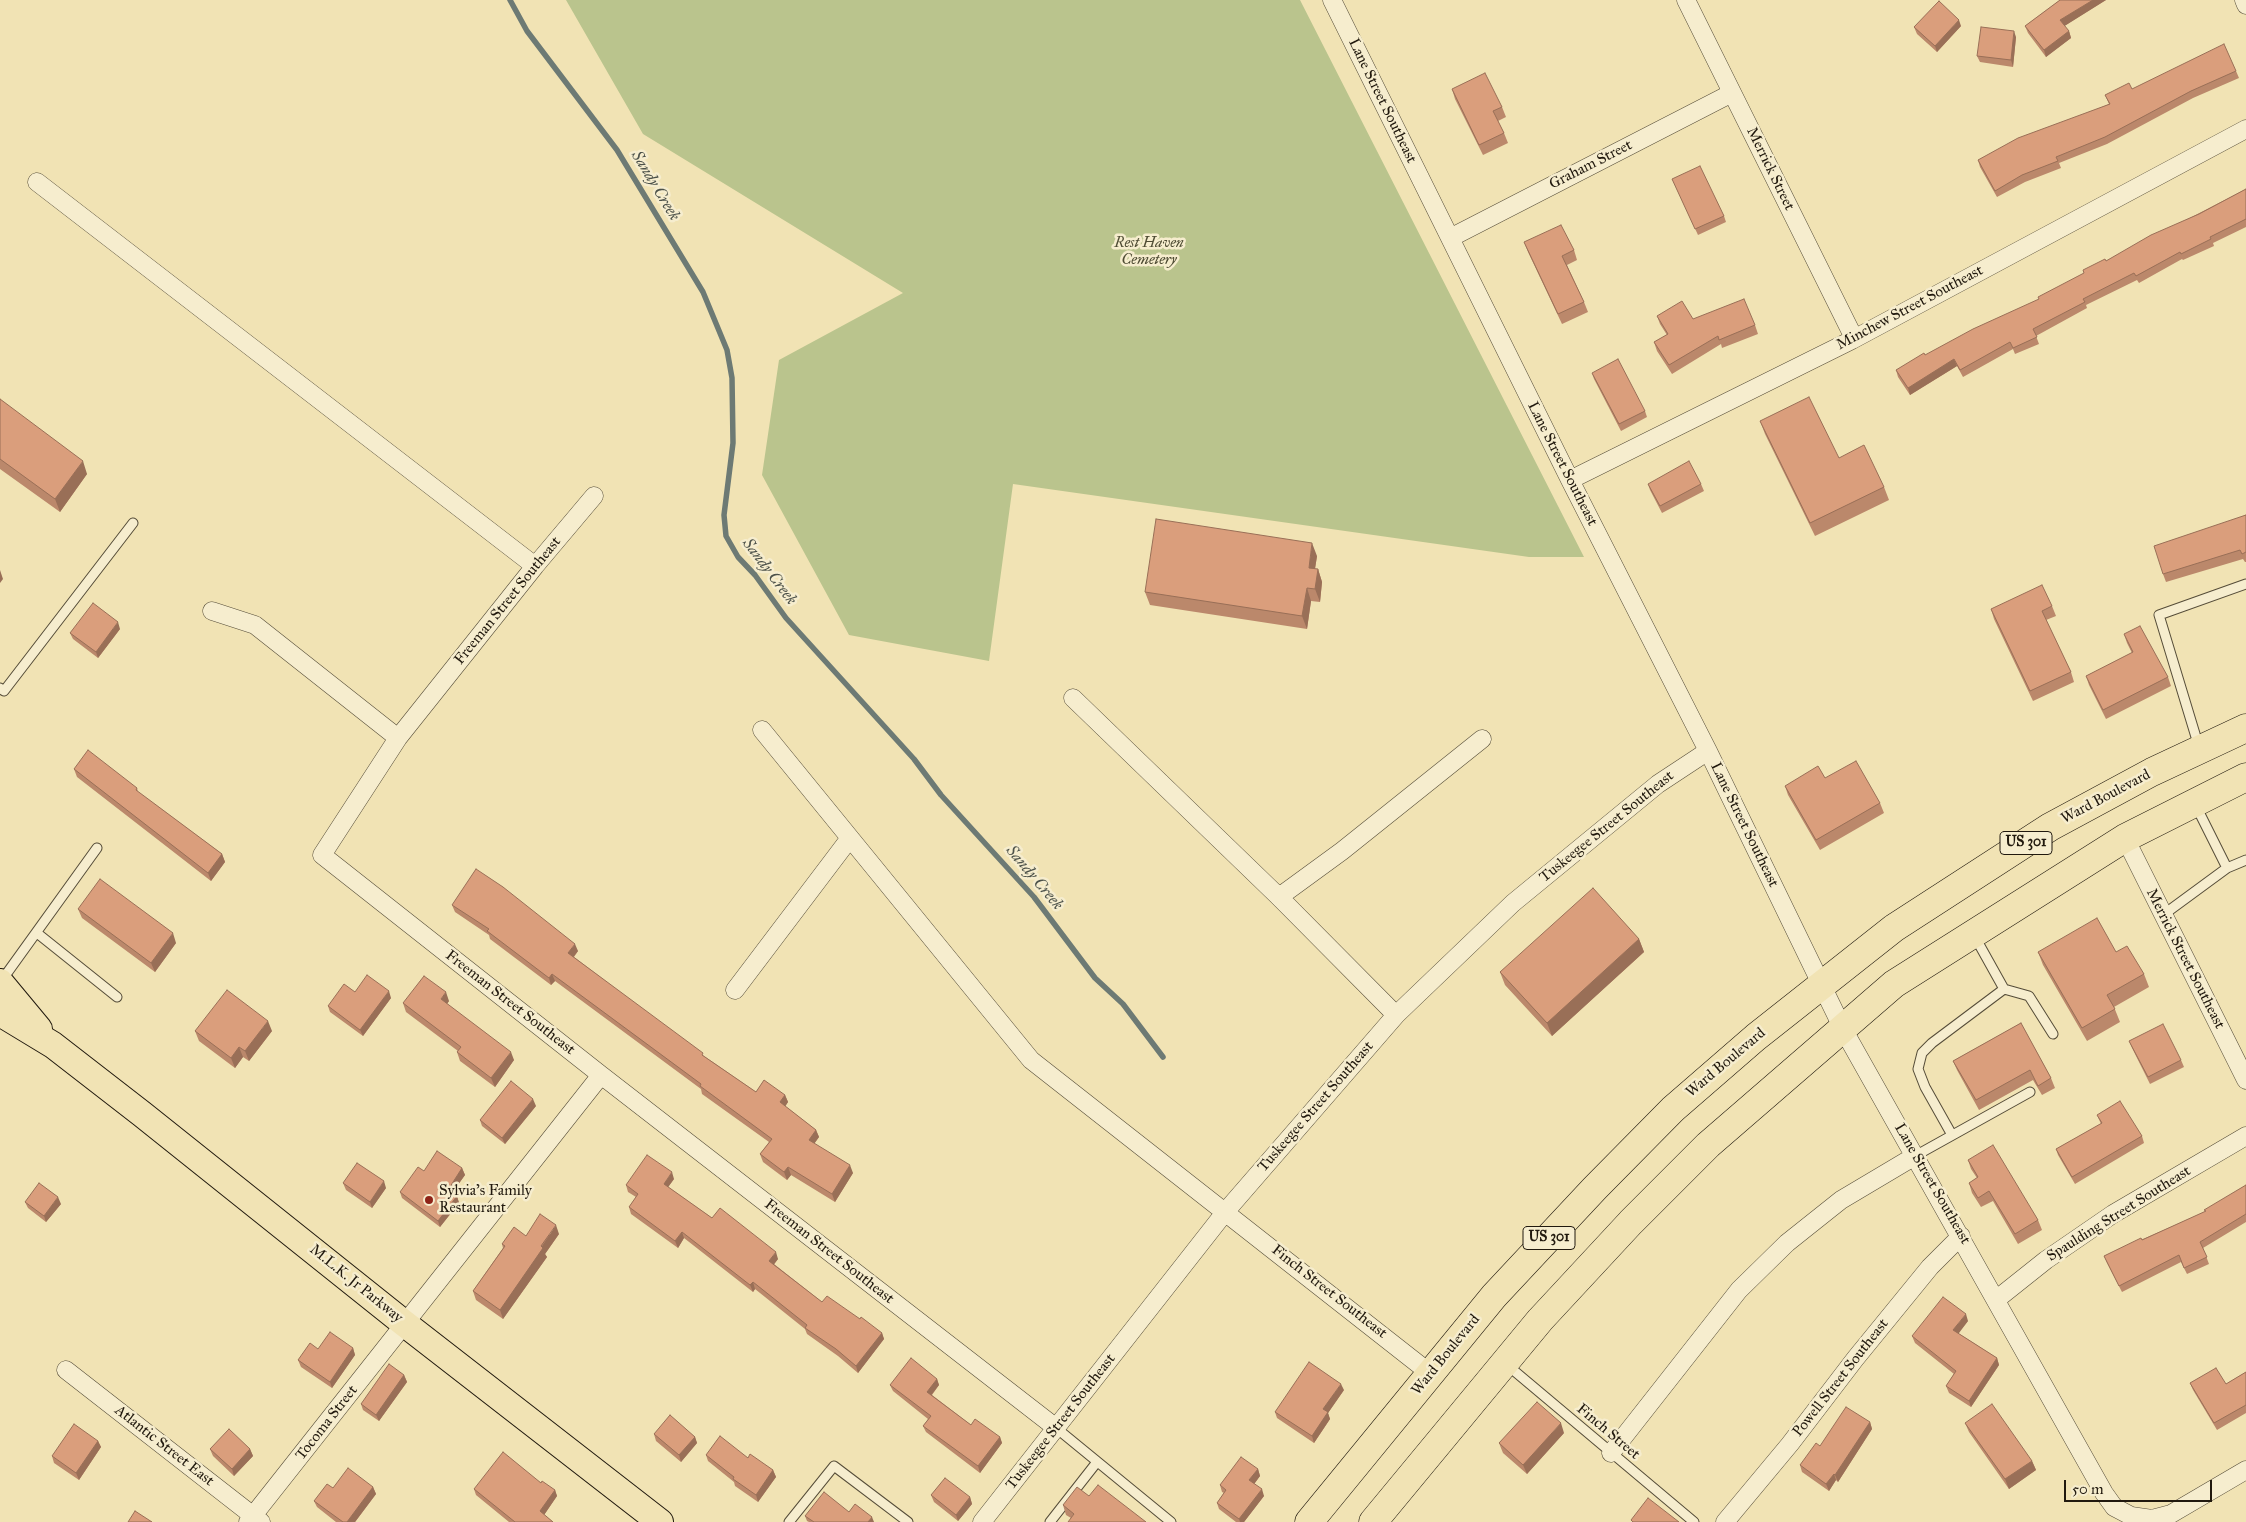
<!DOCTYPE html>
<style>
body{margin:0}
#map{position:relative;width:2246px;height:1522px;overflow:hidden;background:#f1e3b4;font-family:"IM FELL Great Primer",serif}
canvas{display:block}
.scale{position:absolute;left:2064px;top:1480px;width:148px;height:22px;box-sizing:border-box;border:2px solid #21190e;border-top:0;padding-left:6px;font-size:15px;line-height:18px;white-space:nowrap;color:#21190e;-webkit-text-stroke:4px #f6edce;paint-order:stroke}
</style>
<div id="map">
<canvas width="2246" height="1522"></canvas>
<div class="scale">50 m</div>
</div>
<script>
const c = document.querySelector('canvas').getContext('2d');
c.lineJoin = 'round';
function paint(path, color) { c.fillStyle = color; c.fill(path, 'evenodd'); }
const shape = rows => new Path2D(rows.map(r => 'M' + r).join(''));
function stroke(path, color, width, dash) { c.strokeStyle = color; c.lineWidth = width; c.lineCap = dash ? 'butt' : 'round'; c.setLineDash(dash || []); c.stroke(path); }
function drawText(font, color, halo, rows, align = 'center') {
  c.font = font + ' "IM FELL Great Primer",serif'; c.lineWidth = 5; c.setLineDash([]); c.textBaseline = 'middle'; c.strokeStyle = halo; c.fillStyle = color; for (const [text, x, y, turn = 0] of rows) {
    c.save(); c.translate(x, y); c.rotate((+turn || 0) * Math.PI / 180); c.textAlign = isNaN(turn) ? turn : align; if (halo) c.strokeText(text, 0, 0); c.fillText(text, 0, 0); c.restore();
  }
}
const green = shape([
 [566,0,1300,0,1584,557,1529,557,1013,484,989,661,849,635,762,475,779,360,903,293,643,134]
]);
const stream = shape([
 [510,0,527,31,617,150,703,292,727,350,732,378,733,443,724,515,726,536,738,557,755,575,786,618,914,759,941,795,1034,897,1095,978,1123,1004,1163,1057]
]);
const service = shape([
 [0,688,4,691,133,523],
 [2199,747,2159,615,2246,584],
 [2196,806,2227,868],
 [2163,915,2227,868,2246,860],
 [37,933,117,997],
 [2,980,97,848],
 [2004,989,2029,996,2053,1034],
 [1952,1135,1925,1087,1918,1069,1922,1053,1932,1043,2004,989,1975,937],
 [1915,1156,2030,1092],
 [1506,1364,1694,1522],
 [1055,1427,1171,1522],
 [789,1522,834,1466,908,1522],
 [1050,1522,1097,1462]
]);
const minor = shape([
 [1332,0,1570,480,1708,751,1843,1029,2104,1493,2114,1507,2131,1516,2152,1519,2171,1514,2246,1470],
 [1686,0,1854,338],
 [2244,0,2246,5],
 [37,182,535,566],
 [1450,238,1732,93],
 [1570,480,1852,340,2246,129],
 [594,496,535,566,398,738,322,855,601,1075,1055,1427],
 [212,611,255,625,398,738],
 [1073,698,1279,897,1396,1015],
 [762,730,1031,1060,1431,1374],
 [2125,838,2246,1080],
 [1279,897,1342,851,1482,739],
 [735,990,850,838],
 [1997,1299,2046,1260,2113,1214,2246,1136],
 [66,1370,261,1522],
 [1611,1453,1739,1290,1787,1243,1841,1200,1915,1156],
 [248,1522,601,1075],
 [982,1522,1226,1211,1396,1015,1513,903,1658,784,1708,751],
 [1725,1522,1790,1444,1855,1359,1930,1267,1961,1236]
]);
const primary = shape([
 [0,982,39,1029],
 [0,1013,53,1045,142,1114,405,1324,660,1522]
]);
const trunk = shape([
 [1309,1522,1494,1296,1595,1188,1673,1109,1756,1037,1894,928,2050,827,2152,772,2246,728],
 [1373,1522,1540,1320,1631,1222,1708,1145,1894,984,2125,838,2246,777]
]);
const wall = shape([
 [2060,0,2106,0,2064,26,2069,31,2071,38,2046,57,2028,33,2025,26],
 [1961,26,1937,52,1917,34,1914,27],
 [2016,37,2013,67,1980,62,1977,56],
 [2236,71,2239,78,2193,98,2107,144,2059,163,2061,168,2025,182,1997,197,1980,167,1978,160,2109,104,2105,95,2132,89],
 [1452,89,1502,107,1506,117,1498,121,1504,133,1508,143,1483,155,1455,99],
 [1672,179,1724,216,1726,222,1698,235],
 [2246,189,2246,227,2213,243,2214,246,2183,260,2182,259,2139,283,2137,280,2086,305,2087,308,2036,336,2039,344,2015,354,2013,349,1963,377,1957,366,1910,395,1898,377,1896,370,2039,300,2106,261],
 [1524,242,1574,250,1577,260,1567,265,1584,302,1588,312,1562,324,1528,252],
 [1657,316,1755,325,1758,334,1722,348,1721,344,1672,374,1657,351,1654,342,1667,335,1660,324],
 [1592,373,1645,411,1647,417,1621,431,1594,379],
 [0,399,87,474,60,512,0,469],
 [1760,421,1839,458,1884,487,1889,500,1815,536,1765,434],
 [1648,484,1701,484,1704,491,1662,513,1650,490],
 [2246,515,2246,562,2245,562,2243,559,2166,582,2163,574,2230,521],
 [1317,556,1315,569,1318,569,1322,582,1320,602,1311,601,1307,629,1150,605,1145,592],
 [2052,606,2056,616,2046,620,2071,672,2074,682,2033,701,1994,619,1991,609],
 [120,629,98,658,73,639,70,633],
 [2124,634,2168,677,2171,686,2106,719,2089,685,2086,676,2132,653,2127,643],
 [74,769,137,788,138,792,222,854,225,862,211,881,77,777],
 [1825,778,1880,803,1884,813,1820,850,1788,795,1785,786],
 [452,905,578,951,574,957,704,1056,756,1092,785,1095,788,1102,785,1106,816,1130,819,1137,814,1144,853,1173,835,1202,791,1175,787,1180,763,1162,760,1154,769,1142,702,1094,701,1089,555,981,551,985,490,939,489,935,455,912],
 [78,909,176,943,155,972,82,918],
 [1639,939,1644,952,1552,1036,1505,985,1500,972],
 [2038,952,2116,952,2144,974,2149,987,2114,1007,2120,1022,2087,1041,2043,965],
 [355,992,391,998,363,1036,330,1012,328,1006],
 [449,1001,447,1004,514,1060,495,1087,460,1061,457,1052,458,1051,406,1012,403,1003],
 [2021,1023,2051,1078,2055,1088,2042,1095,2033,1080,1979,1110,1957,1070,1953,1061],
 [195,1031,272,1031,249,1061,243,1057,235,1068,199,1041],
 [2129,1041,2181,1060,2184,1067,2150,1084,2132,1048],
 [536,1106,505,1144,482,1126,480,1120],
 [2097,1115,2142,1136,2144,1143,2075,1184,2058,1155,2056,1149,2101,1124],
 [1968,1160,2038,1220,2042,1230,2018,1244,1993,1201,1981,1207,1972,1193,1969,1183,1977,1178,1971,1169],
 [462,1168,465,1175,452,1193,457,1196,459,1203,440,1227,402,1198,400,1192,424,1171],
 [674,1179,668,1187,712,1218,778,1259,774,1264,822,1302,860,1319,882,1333,884,1339,858,1373,838,1356,807,1334,805,1329,755,1289,753,1292,684,1238,678,1248,631,1214,629,1207,636,1197,628,1192,626,1185],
 [343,1183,386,1188,372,1208,346,1190],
 [2246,1185,2246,1222,2203,1248,2209,1264,2187,1274,2181,1262,2122,1292,2107,1263,2104,1256,2205,1212],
 [25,1202,61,1204,46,1222,28,1208],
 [559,1234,545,1254,547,1257,503,1319,476,1300,473,1291,503,1248,502,1244,526,1236],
 [1968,1321,1958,1333,1997,1358,1999,1365,1971,1407,1949,1393,1946,1386,1954,1374,1915,1343,1912,1336],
 [353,1348,355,1355,332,1388,301,1367,298,1360,318,1349],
 [2246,1372,2246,1413,2217,1430,2193,1390,2190,1383,2226,1384],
 [404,1375,407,1382,379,1421,363,1410,361,1404],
 [937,1379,939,1385,932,1395,971,1425,1000,1437,1002,1443,980,1473,926,1432,923,1426,928,1419,893,1391,890,1385],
 [1344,1390,1328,1413,1330,1419,1314,1443,1277,1418,1275,1412],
 [1870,1422,1872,1429,1838,1482,1836,1480,1829,1491,1802,1472,1800,1465,1820,1446],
 [1965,1423,2032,1461,2036,1470,2009,1489,1969,1432],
 [1564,1433,1527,1474,1503,1453,1499,1443],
 [654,1434,695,1437,697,1443,681,1462,656,1441],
 [98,1441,101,1447,79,1480,54,1463,52,1456],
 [210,1449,250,1449,253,1456,234,1476,213,1456],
 [706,1455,748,1458,773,1470,776,1477,758,1502,735,1486,734,1482,708,1461],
 [1258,1469,1260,1476,1254,1484,1264,1496,1244,1522,1236,1522,1219,1509,1217,1503,1224,1493,1222,1492,1220,1485],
 [541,1483,555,1490,557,1496,544,1515,553,1522,509,1522,476,1495,474,1489],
 [373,1487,376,1494,355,1522,336,1522,317,1507,314,1501],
 [931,1495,970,1497,972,1504,958,1521,934,1502],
 [1089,1496,1071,1518,1066,1515,1063,1505],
 [849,1512,874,1522,809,1522,807,1521,805,1516]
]);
const shadedWall = shape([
 [2093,0,2106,0,2063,27,2060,20],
 [1959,20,1961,26,1937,52,1935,46],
 [2014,31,2016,37,2013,67,2011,60],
 [2069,31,2071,38,2046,57,2044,50],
 [1954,359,1957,366,1910,395,1908,388],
 [83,461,87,474,60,512,55,499],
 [1312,543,1317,556,1313,581,1309,568],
 [1318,569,1322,582,1320,602,1315,589],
 [0,570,3,579,0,583],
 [1307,588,1311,601,1307,629,1302,616],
 [118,622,120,629,98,658,96,652],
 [222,854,225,862,211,881,208,873],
 [173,933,176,943,155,972,151,963],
 [1639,939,1644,952,1552,1036,1547,1023],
 [575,944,578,951,571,960,568,953],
 [552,974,555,981,551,985,549,978],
 [389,991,391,998,363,1036,360,1030],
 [446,992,449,1001,444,1008,441,999],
 [268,1021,272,1031,249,1061,245,1051],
 [239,1047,243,1057,235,1068,231,1058],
 [511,1052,514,1060,495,1087,491,1078],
 [785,1095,788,1102,783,1110,780,1102],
 [533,1099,536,1106,505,1144,502,1138],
 [816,1130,819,1137,811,1148,809,1140],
 [850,1165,853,1173,835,1202,832,1194],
 [788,1167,791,1175,787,1180,784,1172],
 [462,1168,465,1175,450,1196,448,1190],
 [672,1172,674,1179,666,1190,664,1184],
 [384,1181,386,1188,372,1208,370,1202],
 [457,1196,459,1203,440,1227,438,1221],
 [58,1197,61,1204,46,1222,44,1216],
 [556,1225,559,1234,545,1254,547,1257,503,1319,500,1310],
 [682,1232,684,1238,678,1248,675,1241],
 [776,1252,778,1259,772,1267,769,1261],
 [753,1282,755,1289,753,1292,750,1285],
 [1966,1314,1968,1321,1956,1337,1953,1330],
 [882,1333,884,1339,858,1373,856,1366],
 [353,1348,355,1355,332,1388,330,1382],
 [1997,1358,1999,1365,1971,1407,1969,1401],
 [404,1375,407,1382,379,1421,376,1415],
 [937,1379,939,1385,929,1398,927,1392],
 [1341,1384,1344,1390,1328,1413,1330,1419,1314,1443,1312,1436,1323,1409],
 [1870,1422,1872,1429,1838,1482,1835,1475],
 [1561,1423,1564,1433,1527,1474,1523,1465],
 [695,1437,697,1443,681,1462,679,1455],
 [1000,1437,1002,1443,980,1473,978,1466],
 [98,1441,101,1447,79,1480,76,1473],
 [250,1449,253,1456,234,1476,232,1469],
 [2032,1461,2036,1470,2009,1489,2005,1479],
 [1258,1469,1260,1476,1252,1487,1249,1480],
 [773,1470,776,1477,758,1502,756,1495],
 [1834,1474,1836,1480,1829,1491,1826,1484],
 [373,1487,376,1494,355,1522,347,1522],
 [1262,1489,1264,1496,1244,1522,1240,1522,1239,1519],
 [555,1490,557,1496,542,1518,540,1511],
 [970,1497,972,1504,958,1521,956,1515],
 [872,1517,874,1522,868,1522]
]);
const building = shape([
 [2060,0,2093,0,2060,20,2069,31,2044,50,2025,26,2060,0],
 [1939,1,1959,20,1935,46,1914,27,1939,1],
 [1981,27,2014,31,2011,60,1977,56,1981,27],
 [2224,44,2236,71,2191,91,2105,137,2056,157,2058,161,2022,175,1995,191,1978,160,2018,138,2110,104,2105,95,2129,83,2132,89,2224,44],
 [1485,73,1502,107,1493,111,1504,133,1479,145,1452,89,1485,73],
 [1700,166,1724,216,1695,229,1672,179,1700,166],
 [2246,189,2246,219,2210,237,2211,239,2181,254,2180,252,2136,276,2134,273,2083,299,2085,302,2033,329,2037,337,2013,348,2010,342,1960,370,1954,359,1908,388,1896,370,1924,353,1925,355,1973,329,2039,299,2038,297,2084,273,2083,270,2105,259,2106,261,2151,235,2199,214,2246,189],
 [1561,225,1574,250,1562,256,1584,302,1558,314,1524,242,1561,225],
 [1744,299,1755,325,1719,340,1718,336,1669,365,1654,342,1668,334,1657,316,1682,301,1693,319,1744,299],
 [1618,359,1645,411,1619,424,1592,373,1618,359],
 [1809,397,1839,458,1864,445,1884,487,1810,523,1760,421,1809,397],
 [0,399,83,461,55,499,0,459,0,399],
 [1689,461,1701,484,1660,506,1648,484,1689,461],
 [2246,515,2246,552,2242,554,2240,550,2163,574,2154,546,2246,515],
 [1156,519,1312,543,1309,568,1318,569,1315,589,1307,588,1302,616,1145,592,1156,519],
 [2042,585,2052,606,2042,611,2071,672,2030,691,1991,609,2042,585],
 [93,603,118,622,96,652,70,633,93,603],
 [2140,626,2168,677,2103,710,2086,676,2133,652,2124,634,2140,626],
 [88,750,137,788,136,790,222,854,208,873,74,769,88,750],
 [1856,761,1880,803,1816,840,1785,786,1818,766,1825,778,1856,761],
 [476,869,503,887,575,944,568,953,703,1053,702,1055,756,1092,764,1080,785,1095,780,1102,816,1130,809,1140,850,1165,832,1194,788,1167,784,1172,760,1154,772,1139,700,1086,701,1084,552,974,549,978,487,931,489,929,452,905,476,869],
 [100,879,173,933,151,963,78,909,100,879],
 [1593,888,1639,939,1547,1023,1500,972,1593,888],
 [2097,918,2116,952,2127,946,2144,974,2107,995,2115,1009,2082,1028,2038,952,2097,918],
 [367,975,389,991,360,1030,328,1006,344,984,355,992,367,975],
 [424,976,446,992,441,999,511,1052,491,1078,457,1052,461,1047,403,1003,424,976],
 [227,990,268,1021,245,1051,239,1047,231,1058,195,1031,227,990],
 [2021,1023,2051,1078,2038,1086,2030,1070,1976,1100,1953,1061,2021,1023],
 [2163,1024,2181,1060,2148,1077,2129,1041,2163,1024],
 [511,1081,533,1099,502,1138,480,1120,511,1081],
 [2120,1101,2142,1136,2072,1177,2056,1149,2102,1123,2097,1115,2120,1101],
 [1993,1145,2038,1220,2015,1234,1989,1191,1978,1198,1969,1183,1978,1177,1968,1160,1993,1145],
 [437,1151,462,1168,448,1190,457,1196,438,1221,400,1192,418,1167,424,1171,437,1151],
 [647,1155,672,1172,664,1184,712,1218,720,1208,776,1252,769,1261,822,1302,827,1296,860,1319,861,1317,882,1333,856,1366,836,1349,805,1328,807,1325,753,1282,750,1285,682,1232,675,1241,629,1207,638,1194,626,1185,647,1155],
 [357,1163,384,1181,370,1202,343,1183,357,1163],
 [39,1183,58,1197,44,1216,25,1202,39,1183],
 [2246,1185,2246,1214,2200,1242,2207,1257,2184,1268,2179,1255,2119,1286,2104,1256,2141,1238,2142,1240,2206,1211,2204,1210,2246,1185],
 [540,1214,556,1225,541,1246,543,1248,500,1310,473,1291,505,1246,502,1244,514,1227,526,1236,540,1214],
 [1943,1297,1966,1314,1953,1330,1997,1358,1969,1401,1946,1386,1956,1371,1912,1336,1943,1297],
 [330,1332,353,1348,330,1382,298,1360,310,1343,318,1349,330,1332],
 [911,1358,937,1379,927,1392,971,1425,975,1419,1000,1437,978,1466,923,1426,931,1416,890,1385,911,1358],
 [1309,1362,1341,1384,1323,1409,1328,1412,1312,1436,1275,1412,1309,1362],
 [389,1364,404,1375,376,1415,361,1404,389,1364],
 [2216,1368,2226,1384,2246,1372,2246,1405,2214,1423,2190,1383,2216,1368],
 [1537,1402,1561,1423,1523,1465,1499,1443,1537,1402],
 [1992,1404,2032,1461,2005,1479,1965,1423,1992,1404],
 [1846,1407,1870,1422,1835,1475,1834,1474,1826,1484,1800,1465,1816,1443,1820,1446,1846,1407],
 [670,1415,695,1437,679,1455,654,1434,670,1415],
 [74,1424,98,1441,76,1473,52,1456,74,1424],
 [229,1429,250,1449,232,1469,210,1449,229,1429],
 [720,1436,748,1458,750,1454,773,1470,756,1495,733,1479,734,1477,706,1455,720,1436],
 [503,1452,541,1483,542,1481,555,1490,540,1511,553,1522,515,1522,474,1489,503,1452],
 [1241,1457,1258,1469,1249,1480,1262,1489,1239,1519,1217,1503,1226,1490,1220,1485,1241,1457],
 [348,1468,373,1487,347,1522,343,1522,314,1501,327,1484,333,1488,348,1468],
 [945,1478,970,1497,956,1515,931,1495,945,1478],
 [1098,1485,1146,1522,1068,1522,1074,1514,1063,1505,1077,1487,1089,1496,1098,1485],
 [824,1492,849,1512,855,1504,872,1517,868,1522,814,1522,805,1516,824,1492],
 [1648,1498,1679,1522,1633,1522,1631,1520,1648,1498],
 [135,1511,152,1522,128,1522,135,1511]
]);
const markers = [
 [429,1200,5,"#8f2418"]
];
const shields = [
 [2026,843,52],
 [1549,1238,52]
];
const shieldNames = [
 ["US 301",2026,843],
 ["US 301",1549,1238]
];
const streetNames = [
 ["Lane Street Southeast",1382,101,64],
 ["Graham Street",1591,165,-27],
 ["Merrick Street",1770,169,64],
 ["Minchew Street Southeast",1910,308,-28],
 ["Lane Street Southeast",1562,464,63],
 ["Freeman Street Southeast",508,601,-51],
 ["Ward Boulevard",2106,797,-28],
 ["Lane Street Southeast",1744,825,64],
 ["Tuskeegee Street Southeast",1607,827,-39],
 ["Merrick Street Southeast",2185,959,63],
 ["Freeman Street Southeast",510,1003,38],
 ["Ward Boulevard",1726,1063,-40],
 ["Tuskeegee Street Southeast",1316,1107,-49],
 ["Lane Street Southeast",1932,1184,60],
 ["Spaulding Street Southeast",2119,1214,-32],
 ["Freeman Street Southeast",829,1252,38],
 ["M.L.K. Jr Parkway",356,1284,39],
 ["Finch Street Southeast",1329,1292,38],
 ["Ward Boulevard",1446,1355,-51],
 ["Powell Street Southeast",1841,1378,-52],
 ["Tuskeegee Street Southeast",1061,1422,-52],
 ["Tocoma Street",327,1423,-52],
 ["Finch Street",1608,1432,40],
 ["Atlantic Street East",164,1446,38]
];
const parkNames = [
 ["Rest Haven",1149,243],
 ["Cemetery",1149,260]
];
const poiNames = [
 ["Sylvia's Family",439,1191],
 ["Restaurant",439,1208]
];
const waterNames = [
 ["Sandy Creek",655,186,59],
 ["Sandy Creek",769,572,53],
 ["Sandy Creek",1034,878,50]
];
paint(green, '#bac48d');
stroke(stream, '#6d7a74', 5.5);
stroke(service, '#554c38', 11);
stroke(minor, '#554c38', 19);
stroke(primary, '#21190e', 28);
stroke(trunk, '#21190e', 29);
stroke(service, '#f6edce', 9);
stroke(minor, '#f6edce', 18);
stroke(primary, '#f1e3b4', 26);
stroke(trunk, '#f1e3b4', 28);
paint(wall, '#bb886b');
paint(shadedWall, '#996f57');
paint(building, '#da9e7c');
stroke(building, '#996f57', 1);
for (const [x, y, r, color] of markers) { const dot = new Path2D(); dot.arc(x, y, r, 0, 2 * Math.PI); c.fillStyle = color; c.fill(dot); stroke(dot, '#f6edce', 2); }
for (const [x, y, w] of shields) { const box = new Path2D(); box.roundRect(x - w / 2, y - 11.5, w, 23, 4); c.fillStyle = '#f6edce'; c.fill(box); stroke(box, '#21190e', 1); }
drawText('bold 14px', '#21190e', null, shieldNames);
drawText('15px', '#21190e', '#f6edce', streetNames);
drawText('italic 15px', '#4f4c34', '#f6edce', parkNames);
drawText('15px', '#21190e', '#f6edce', poiNames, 'left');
drawText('italic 16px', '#4d524a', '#f6edce', waterNames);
</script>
